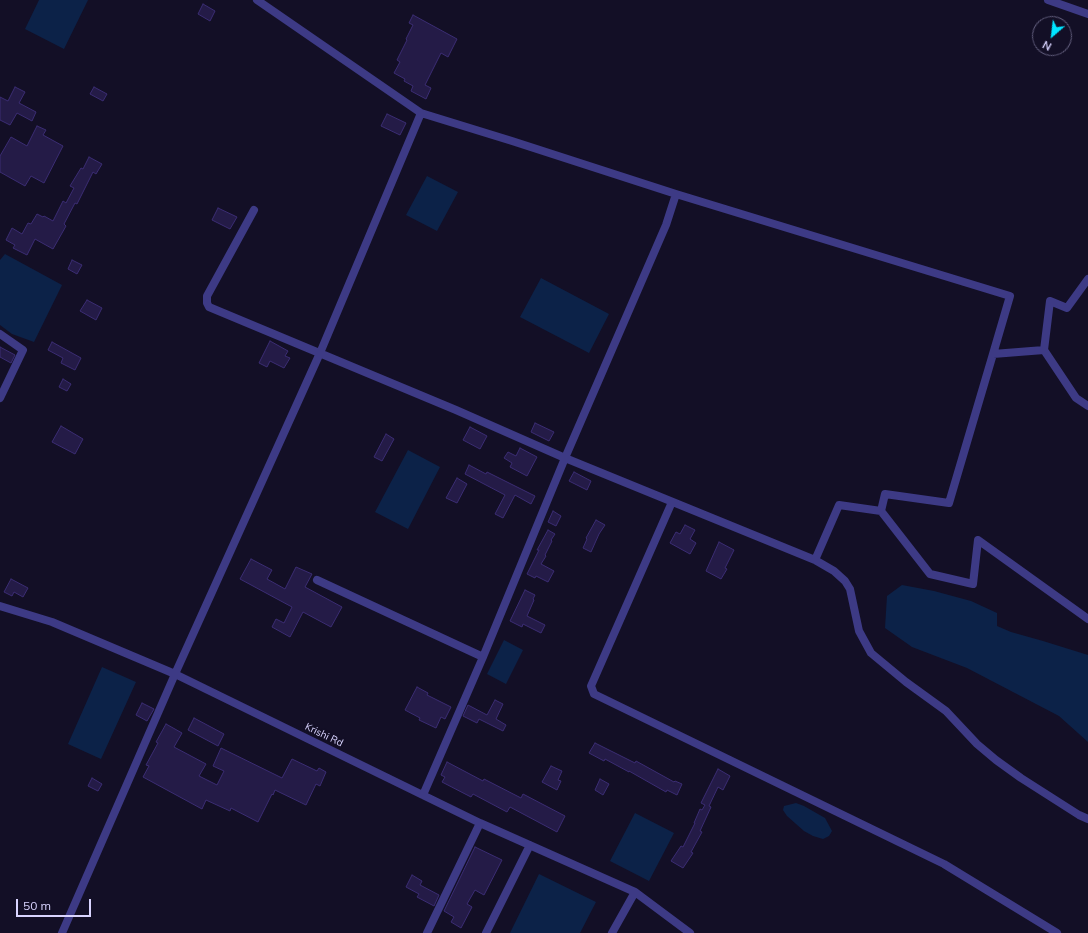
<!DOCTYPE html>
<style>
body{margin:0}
#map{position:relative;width:1088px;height:933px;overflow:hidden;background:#130f26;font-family:Mulish,sans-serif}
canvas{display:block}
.north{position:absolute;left:1032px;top:16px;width:40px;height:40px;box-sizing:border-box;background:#130f26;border:1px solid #625e7d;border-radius:50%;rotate:208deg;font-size:11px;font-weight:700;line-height:16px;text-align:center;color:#d9d4ff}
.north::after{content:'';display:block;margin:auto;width:14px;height:18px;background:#00e5ff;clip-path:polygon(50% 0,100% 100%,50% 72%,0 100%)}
.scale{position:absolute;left:16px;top:899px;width:75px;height:18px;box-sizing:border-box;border:2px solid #d9d4ff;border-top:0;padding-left:5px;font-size:12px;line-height:14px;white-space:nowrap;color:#d9d4ff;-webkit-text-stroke:3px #130f26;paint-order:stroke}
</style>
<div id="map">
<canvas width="1088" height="933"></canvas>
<div class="north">N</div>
<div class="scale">50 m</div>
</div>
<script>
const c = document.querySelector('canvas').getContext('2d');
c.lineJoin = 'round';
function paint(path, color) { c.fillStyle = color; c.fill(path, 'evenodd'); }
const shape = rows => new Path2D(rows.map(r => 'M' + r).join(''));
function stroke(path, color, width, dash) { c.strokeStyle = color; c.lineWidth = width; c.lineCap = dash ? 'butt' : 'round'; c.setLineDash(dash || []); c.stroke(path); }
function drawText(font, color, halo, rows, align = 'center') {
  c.font = font + ' Mulish,sans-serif'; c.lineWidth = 4; c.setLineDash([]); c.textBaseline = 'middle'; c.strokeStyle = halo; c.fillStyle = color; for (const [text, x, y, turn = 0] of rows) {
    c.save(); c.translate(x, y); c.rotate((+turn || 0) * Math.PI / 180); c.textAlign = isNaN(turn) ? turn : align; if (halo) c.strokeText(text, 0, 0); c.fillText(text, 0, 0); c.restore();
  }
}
const water = shape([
 [39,0,88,0,64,49,25,29],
 [427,176,458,192,437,231,406,215],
 [5,254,62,285,34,342,12,334,0,325,0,260],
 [541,278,609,314,589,353,520,317],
 [408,450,440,467,408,529,375,512],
 [902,585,934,591,971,601,997,613,997,626,1011,632,1043,641,1088,655,1088,742,1059,716,967,668,912,647,885,628,887,596],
 [504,640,523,650,506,684,487,674],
 [102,667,136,682,101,759,68,744],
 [796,803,804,806,825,818,832,831,829,836,823,839,813,836,804,831,787,816,783,810,784,806],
 [635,813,674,833,649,881,610,861],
 [539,874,596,902,580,933,510,933]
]);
const building = shape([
 [203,4,215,11,210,21,198,14,203,4],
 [413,15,457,39,448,57,441,53,425,85,431,88,426,99,411,91,413,86,404,81,405,79,394,73,400,62,397,60,407,40,406,39,413,25,409,23,413,15],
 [15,87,25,92,19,103,36,112,32,121,17,113,10,125,0,120,0,97,8,101,15,87],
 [94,87,107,94,103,101,90,94,94,87],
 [387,114,406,123,400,135,381,126,387,114],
 [37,126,46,130,43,135,63,146,44,183,31,176,25,186,0,172,0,156,11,137,27,146,37,126],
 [89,157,102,164,96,174,93,172,77,204,75,203,64,224,66,226,53,249,35,239,27,255,13,248,15,245,6,240,12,228,22,234,28,223,31,224,37,214,43,217,44,216,53,221,63,201,66,203,74,188,70,186,81,168,83,169,89,157],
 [218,208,237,217,230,229,212,220,218,208],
 [72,260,82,265,77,274,68,269,72,260],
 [87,300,102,308,96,320,80,311,87,300],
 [270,341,288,351,285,356,290,358,284,368,270,361,267,367,259,363,270,341],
 [52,342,81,358,75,370,61,363,63,358,48,350,52,342],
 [0,347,15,355,11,363,0,357,0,347],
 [63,379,71,384,67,391,59,387,63,379],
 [535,423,554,432,549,441,531,432,535,423],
 [61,426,83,439,75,454,52,442,61,426],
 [470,427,487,436,480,449,463,440,470,427],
 [386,434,394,439,382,461,374,457,386,434],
 [520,448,537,457,527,476,510,467,512,463,504,458,508,452,516,456,520,448],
 [469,465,486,474,487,472,535,496,531,504,515,495,503,518,495,514,505,495,465,474,469,465],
 [574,472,591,481,587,490,569,481,574,472],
 [457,478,467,484,457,503,446,498,457,478],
 [553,511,561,516,556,526,548,522,553,511],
 [596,520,605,525,599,534,591,552,583,548,587,539,586,538,596,520],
 [685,525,695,530,690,539,696,543,690,554,670,543,676,532,680,534,685,525],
 [548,530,555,534,551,540,552,541,545,555,546,556,541,564,554,571,548,582,536,576,535,578,527,574,539,550,537,550,548,530],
 [719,542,734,550,725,568,727,569,721,579,706,571,719,542],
 [251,559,272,570,267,579,285,589,296,567,312,574,305,587,342,607,331,627,303,612,290,637,272,627,276,619,284,623,292,607,240,579,251,559],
 [11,579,28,588,23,597,14,592,12,596,4,592,11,579],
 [525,590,535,595,533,599,534,600,527,616,545,625,541,633,523,624,522,627,510,621,525,590],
 [417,687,428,693,427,695,451,707,445,719,441,717,436,728,419,720,420,718,405,710,417,687],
 [495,700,503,704,496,719,506,725,503,731,479,719,477,723,463,716,468,705,487,715,495,700],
 [142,703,154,709,147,721,136,715,142,703],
 [194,718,224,734,218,746,188,730,194,718],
 [166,724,182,733,174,747,206,764,199,776,217,785,224,771,213,766,221,748,282,778,292,759,317,771,319,768,326,772,320,786,316,784,306,805,275,790,273,795,272,794,258,822,231,808,230,811,206,800,202,809,143,777,149,766,146,765,158,743,156,742,166,724],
 [595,743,635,763,636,761,674,782,675,781,682,784,677,795,667,790,666,792,629,771,629,772,605,759,604,761,589,753,595,743],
 [447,762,483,781,484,779,521,798,523,794,565,816,557,832,510,807,507,812,473,794,471,797,442,782,445,777,441,775,447,762],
 [551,766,562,771,558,780,561,781,557,790,542,782,551,766],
 [718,769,730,776,723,790,718,787,709,806,711,807,700,831,702,832,691,852,693,853,683,868,671,861,681,846,683,847,695,823,694,823,700,809,702,810,705,805,701,803,718,769],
 [92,778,102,784,98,791,88,786,92,778],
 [600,779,609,784,603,795,595,790,600,779],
 [475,847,502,860,484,895,475,890,467,904,472,907,461,928,451,922,454,917,444,911,475,847],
 [412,875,422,881,420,885,439,895,434,906,417,897,419,894,406,887,412,875]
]);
const minor = shape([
 [257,0,421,113,512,141,676,194,1010,296,993,354],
 [1048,0,1088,14],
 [254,210,207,296,207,303,209,307,456,410,565,458,815,560,834,571,845,581,850,589,859,631,871,653,906,682,946,711,977,744,996,760,1021,778,1079,815,1088,819],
 [0,334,23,350,0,398],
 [1044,350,1050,301,1067,308,1088,279],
 [672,502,591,686,594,694,944,864,1057,933],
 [881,511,885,494,949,503,993,354,1044,350,1076,398,1088,406],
 [815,560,839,505,881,511,930,574,973,584,978,540,1088,619],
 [317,580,483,657],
 [0,606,52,622,175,674,480,823,635,892],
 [423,795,483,657,565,458,666,225,676,194],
 [62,933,175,674,320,353,421,113],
 [427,933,480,823],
 [486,933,530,845],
 [612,933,635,892,690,933]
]);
const streetNames = [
 ["Krishi Rd",324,735,26]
];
paint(water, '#0c2248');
paint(building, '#241b47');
stroke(building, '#3b2d73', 1);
stroke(minor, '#3d3a85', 8);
drawText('10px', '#d9d4ff', '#130f26', streetNames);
</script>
